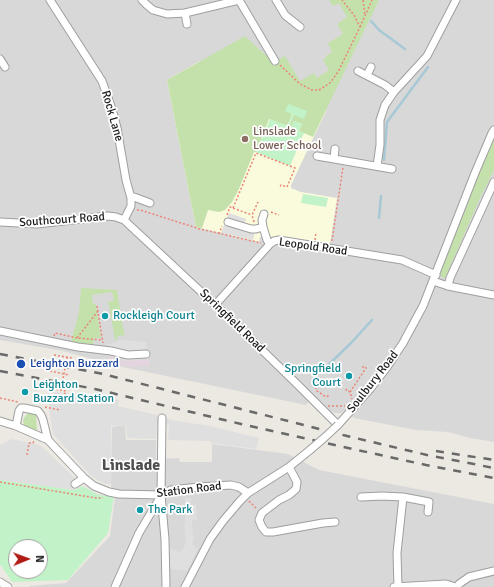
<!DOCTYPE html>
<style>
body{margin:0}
#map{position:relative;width:494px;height:587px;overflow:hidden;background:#ece9e2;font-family:Signika,sans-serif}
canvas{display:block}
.north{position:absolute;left:8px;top:539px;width:40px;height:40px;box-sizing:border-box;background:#fff;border:1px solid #a4a4a4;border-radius:50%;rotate:89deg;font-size:11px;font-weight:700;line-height:16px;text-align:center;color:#1b1b1b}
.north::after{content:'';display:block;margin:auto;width:14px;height:18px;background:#b11b15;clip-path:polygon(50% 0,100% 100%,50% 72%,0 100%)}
</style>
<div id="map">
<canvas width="494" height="587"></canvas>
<div class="north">N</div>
</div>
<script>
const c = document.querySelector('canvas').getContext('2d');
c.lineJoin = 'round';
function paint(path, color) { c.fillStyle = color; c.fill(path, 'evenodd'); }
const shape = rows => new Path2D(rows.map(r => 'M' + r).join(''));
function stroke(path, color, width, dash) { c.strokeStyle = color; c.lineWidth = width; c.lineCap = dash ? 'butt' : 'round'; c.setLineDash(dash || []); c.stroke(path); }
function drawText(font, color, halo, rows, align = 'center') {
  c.font = font + ' Signika,sans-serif'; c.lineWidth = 3.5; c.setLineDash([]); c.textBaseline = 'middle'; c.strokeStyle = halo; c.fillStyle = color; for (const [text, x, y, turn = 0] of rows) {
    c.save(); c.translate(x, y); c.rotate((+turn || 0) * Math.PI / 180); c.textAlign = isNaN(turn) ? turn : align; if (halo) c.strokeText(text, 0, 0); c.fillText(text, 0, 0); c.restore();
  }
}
const residential = shape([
 [0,0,494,0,494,442,470,438,448,432,416,430,354,418,345,410,341,413,336,413,330,412,314,395,306,405,118,366,63,351,0,340],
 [125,425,126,440,156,440,156,459,179,458,180,462,212,462,212,444,288,454,319,470,494,504,494,587,30,587,29,586,66,583,110,536,115,497,111,487,112,427]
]);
const industrial = shape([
 [109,356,126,361,149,359,150,366,127,367,126,362,125,367,107,362]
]);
const education = shape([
 [200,61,326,111,291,185,291,188,301,192,337,198,330,244,282,237,271,237,268,234,260,237,259,242,196,227,186,177,167,80]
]);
const grass = shape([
 [329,0,379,0,313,137,299,131,302,124,294,121,291,128,289,127,294,115,307,111,292,114,287,126,269,119,256,152,254,152,238,191,232,202,225,210,219,212,208,210,202,228,196,227,186,177,167,80,245,36,273,62,285,56,300,81,314,73,317,78,329,70,323,60,326,58,326,56,332,52,328,43,343,34,337,24,347,17,339,3,333,6],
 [494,136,494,170,481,196,445,278,443,278,440,275,440,272,473,186],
 [81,288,117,290,123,329,125,335,118,336,117,340,115,340,109,305,108,305,108,302,113,301,114,300,112,292,92,295,93,304,96,304,101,338,94,338,93,345,78,344,71,342,79,312],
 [28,413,31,413,34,414,36,416,37,431,28,427,24,425,23,421,24,418]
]);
const park = shape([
 [288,104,307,111,304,119,294,115,289,127,291,128,294,121,302,124,299,131,304,133,290,166,256,152,270,119,287,126,292,114,285,111],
 [303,194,328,198,326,207,301,203],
 [0,480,75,490,82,486,99,495,114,496,108,533,68,580,12,582,0,564],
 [16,547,40,547,40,571,16,571]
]);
const parking = shape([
 [229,213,246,219,244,225,255,232,253,240,221,233],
 [126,340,146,342,148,359,126,361,106,355,108,344,116,343,116,341],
 [52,391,80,396,92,395,119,400,118,406,157,415,157,417,177,421,210,426,259,438,256,449,211,443,210,441,168,440,169,425,157,424,156,439,127,438,126,425,111,426,111,484,105,484,91,476,53,434,49,409],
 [12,439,36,444,41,446,76,479,75,490,0,480,0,445],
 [185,498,191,498,191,505,196,505,197,520,192,520,193,536,192,536,193,536,194,538,192,544,198,549,187,571,170,569,170,549,181,552,186,543,184,524,185,524]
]);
const stream = shape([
 [371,21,379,30,405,49],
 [384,160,387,122,428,67],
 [379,218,381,196],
 [321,372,351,343,372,320]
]);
const path = shape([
 [363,0,365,16],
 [360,27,372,0],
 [280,65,300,84,312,90,319,90,324,87,331,82,339,70,360,27,354,15,342,0],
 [233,208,256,153,295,168,287,187,281,185,280,187],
 [137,210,140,210,200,229,261,243],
 [271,212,279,215],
 [227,215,230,207,252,215],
 [254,222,252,215,258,202],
 [219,234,222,226],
 [315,240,316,232],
 [332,241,343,167],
 [97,306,103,343],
 [98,311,77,338,102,340],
 [54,336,55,333,77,338],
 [54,355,72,358],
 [50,371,69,375],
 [312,385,317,389,317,391,326,397,328,396,327,395],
 [48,388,66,391,61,403],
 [347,389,346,390,350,392,352,399],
 [350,392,366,368,364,366,362,368],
 [0,398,18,402],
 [328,406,345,406],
 [45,407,60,410],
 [27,455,29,443,33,443,34,441],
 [0,482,96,498,103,498],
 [249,501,256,508]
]);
const minor = shape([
 [50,0,102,81,112,109,117,128,126,180,131,198,131,206,124,220],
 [142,0,147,5,153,10,167,14,185,13,239,0],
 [239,0,275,61],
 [276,0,285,15,300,27],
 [185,13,187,24],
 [0,59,5,67],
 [358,71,385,85,394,92],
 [367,75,371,67],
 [317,156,392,169],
 [334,159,335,149],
 [377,166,380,145,380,120,385,105,394,92,427,56,456,0],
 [131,198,134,197,150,203],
 [264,214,262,220,263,227,267,240,270,244],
 [0,222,19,223,37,224,108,216,116,217,124,220,226,315,298,385,338,425,370,389,387,367,403,343,423,306,475,173,492,133,494,130],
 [228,222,251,229,256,229,263,227],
 [433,281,448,286,494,295],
 [448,286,450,278,494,182],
 [215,305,270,244,274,241,279,240,402,260,436,275],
 [0,331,78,347,111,351,128,355,146,354],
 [162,418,161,495,165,539,166,587],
 [0,421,16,426,48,440,84,478,94,486,109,492,119,494,161,495,171,490,199,487,231,485,239,487,248,493],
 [16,426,19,411,21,408,24,408,38,411,41,415,43,420,48,440],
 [289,467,297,482,296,489,289,495,279,500,262,513,259,520,262,527,266,532,273,532,323,523,335,522],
 [75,484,84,478],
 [361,497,382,496,403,497,429,502,428,512],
 [0,582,8,587],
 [115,587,139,533,161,496],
 [185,587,210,539,223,521,240,501,248,493,289,467,310,450],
 [394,587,446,584,455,587],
 [398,587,397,553,403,497],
 [457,587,459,584,469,577,494,571]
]);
const rail = shape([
 [0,354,103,374,347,436,427,455,494,468],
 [0,371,95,389,241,424,339,446,426,465,494,478],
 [436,451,494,460]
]);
const pathBridge = shape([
 [61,390,67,357]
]);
const minorBridge = shape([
 [310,450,324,438,338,425]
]);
const markers = [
 [245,139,4,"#8d6e63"],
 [105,316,4,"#0f9aa8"],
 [21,364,5,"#1a4fb4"],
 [349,376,4,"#0f9aa8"],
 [25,392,4,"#0f9aa8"],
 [140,510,4,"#0f9aa8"]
];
const streetNames = [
 ["Rock Lane",112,116,74],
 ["Southcourt Road",62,220,-4],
 ["Leopold Road",313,247,8],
 ["Springfield Road",232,321,44],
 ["Soulbury Road",373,382,-52],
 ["Station Road",189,490,-7]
];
const educationNames = [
 ["Linslade",253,132],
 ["Lower School",253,146]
];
const cultureNames = [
 ["Rockleigh Court",113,316],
 ["Springfield",341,369,"right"],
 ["Court",341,383,"right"],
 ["Leighton",33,385],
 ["Buzzard Station",33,399],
 ["The Park",148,510]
];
const transitNames = [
 ["Leighton Buzzard",30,364]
];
const districtNames = [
 ["Linslade",131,466]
];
paint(residential, '#d9d8d8');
paint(industrial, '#e4d4e0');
paint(education, '#fafbdc');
paint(grass, '#c4e1ac');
paint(park, '#c2f2c8');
paint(parking, '#dfdfdf');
stroke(stream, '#a6c9d5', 2.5);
stroke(minor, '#9f9f9f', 9);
stroke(path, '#ea8575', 1.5, [2, 2]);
stroke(minor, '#fff', 7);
stroke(rail, '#696969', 2.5, [8, 8]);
stroke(minorBridge, '#9f9f9f', 9, []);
stroke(pathBridge, '#ea8575', 1.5, [2, 2]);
stroke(minorBridge, '#fff', 7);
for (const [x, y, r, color] of markers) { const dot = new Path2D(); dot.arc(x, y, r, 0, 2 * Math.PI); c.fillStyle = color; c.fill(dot); stroke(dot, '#fff', 1.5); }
drawText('12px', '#1b1b1b', '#fff', streetNames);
drawText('12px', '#785e54', '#fff', educationNames, 'left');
drawText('12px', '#0d838f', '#fff', cultureNames, 'left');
drawText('12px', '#164399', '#fff', transitNames, 'left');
drawText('bold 16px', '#4e4e4e', '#fff', districtNames);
</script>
